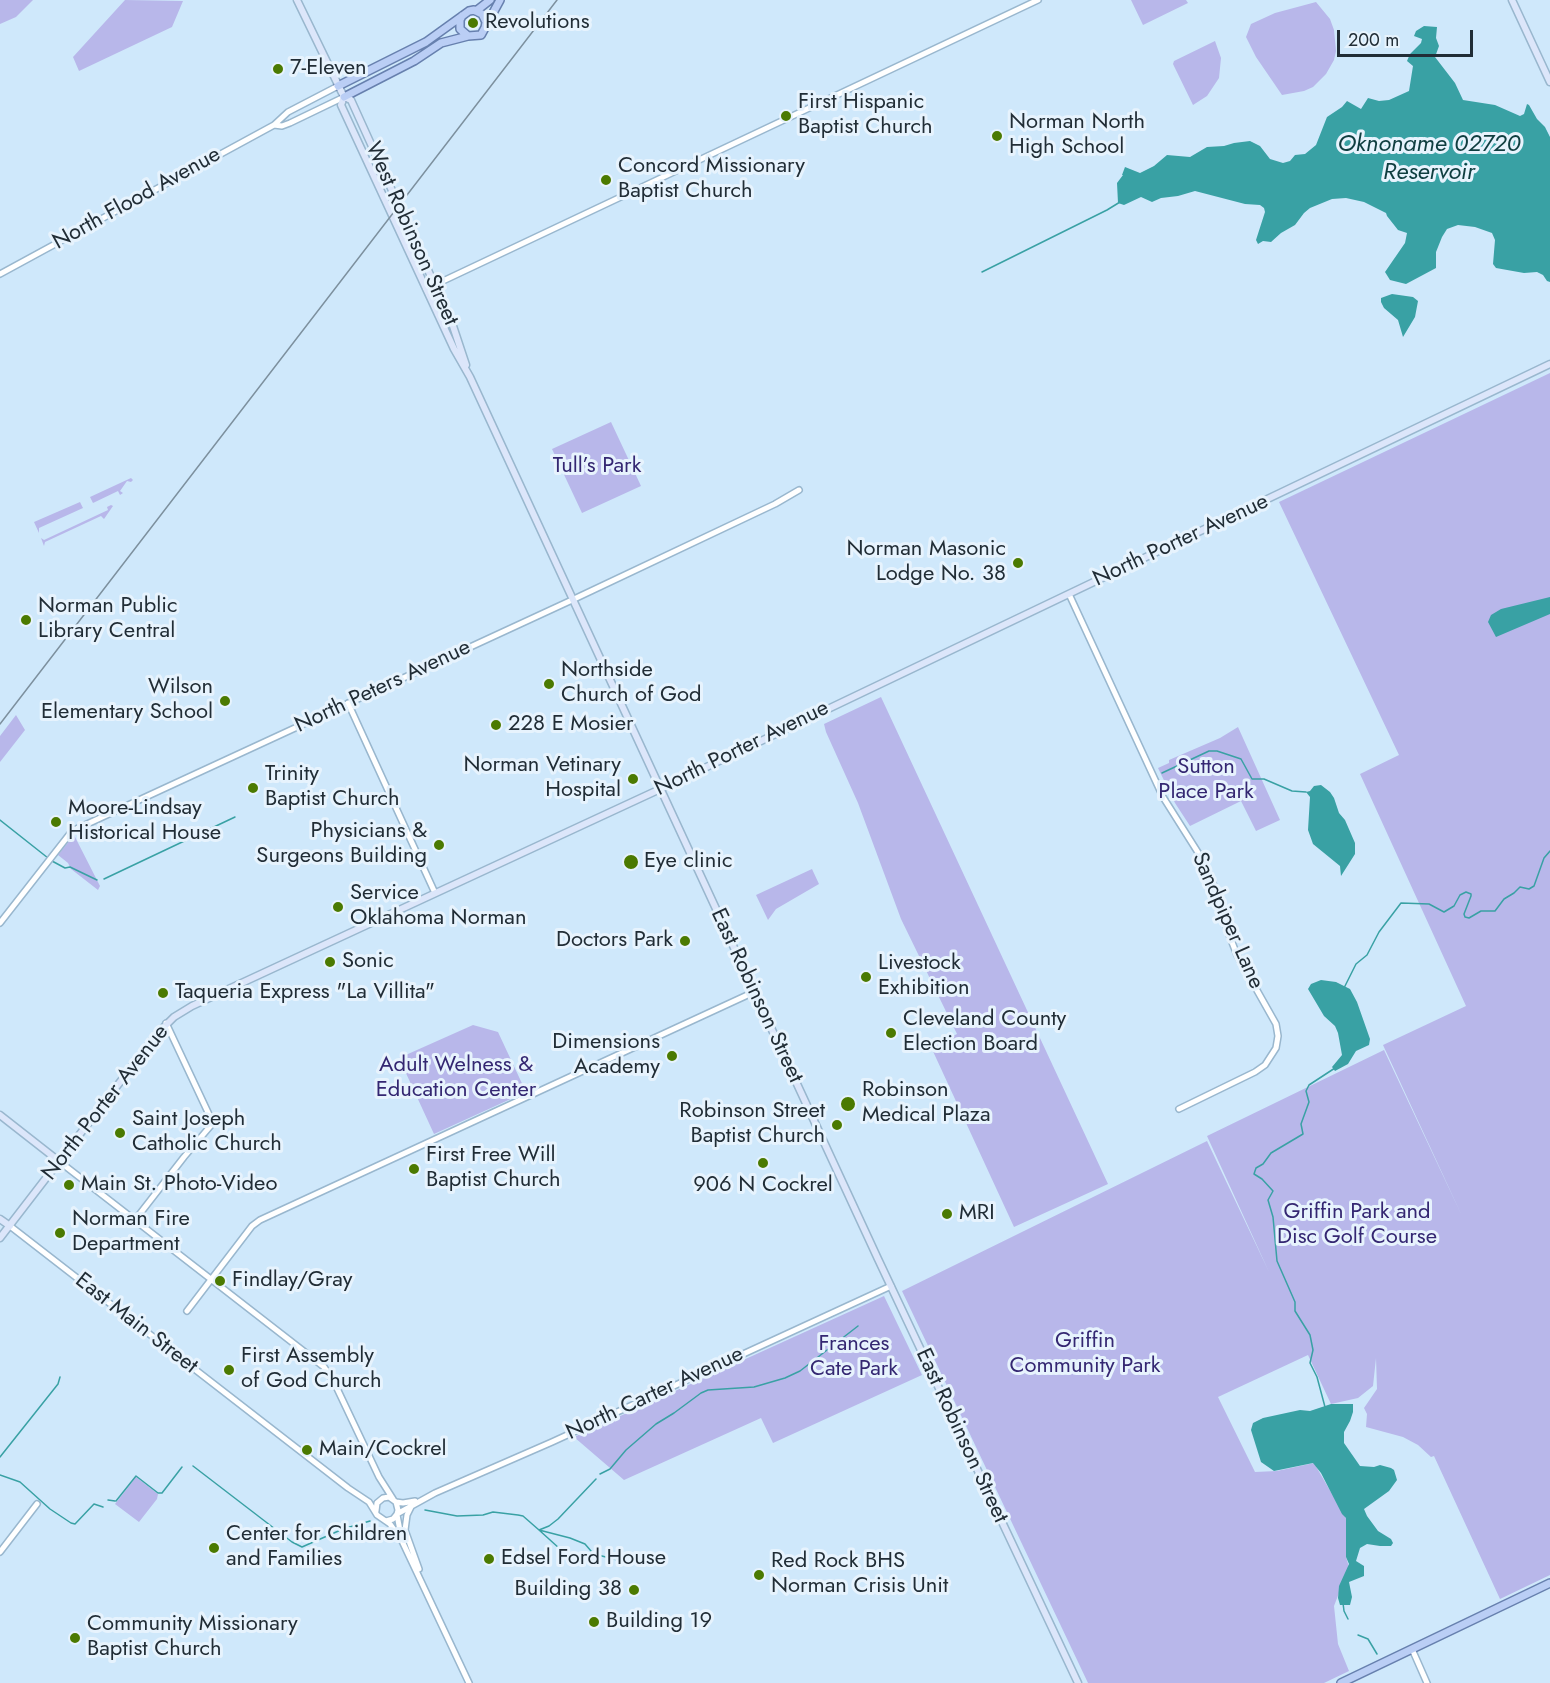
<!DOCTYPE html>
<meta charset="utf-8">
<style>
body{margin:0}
#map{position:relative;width:1550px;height:1683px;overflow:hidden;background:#cfe8fb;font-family:Jost,sans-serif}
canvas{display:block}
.scale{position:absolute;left:1337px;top:30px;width:136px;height:27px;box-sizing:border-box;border:3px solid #212d36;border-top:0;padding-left:8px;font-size:18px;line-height:21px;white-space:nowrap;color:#212d36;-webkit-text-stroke:4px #e7f3fd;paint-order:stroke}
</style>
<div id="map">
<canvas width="1550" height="1683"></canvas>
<div class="scale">200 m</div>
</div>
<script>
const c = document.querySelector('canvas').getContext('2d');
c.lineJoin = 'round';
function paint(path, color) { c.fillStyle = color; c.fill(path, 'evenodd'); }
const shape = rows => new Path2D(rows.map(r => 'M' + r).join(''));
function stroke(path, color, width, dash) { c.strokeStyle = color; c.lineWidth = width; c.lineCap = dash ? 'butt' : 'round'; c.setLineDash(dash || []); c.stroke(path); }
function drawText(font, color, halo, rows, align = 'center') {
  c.font = font + ' Jost,sans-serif'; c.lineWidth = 6; c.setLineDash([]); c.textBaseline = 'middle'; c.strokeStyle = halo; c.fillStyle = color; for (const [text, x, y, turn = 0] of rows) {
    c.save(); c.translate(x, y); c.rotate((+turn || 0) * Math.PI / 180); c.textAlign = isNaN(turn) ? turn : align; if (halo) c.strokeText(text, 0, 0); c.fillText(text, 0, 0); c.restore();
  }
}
const green = shape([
 [0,0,33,0,16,17,0,24],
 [125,0,183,1,172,27,79,71,73,57],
 [1131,0,1186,0,1188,3,1143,25],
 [1316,2,1330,19,1334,30,1336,51,1334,60,1326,74,1313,87,1304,91,1282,95,1256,57,1246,37,1251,24,1275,13],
 [1215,41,1221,58,1219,78,1207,96,1193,105,1173,64,1174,61],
 [1550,373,1550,1575,1500,1599,1434,1456,1431,1457,1418,1445,1403,1437,1366,1427,1367,1414,1364,1408,1377,1389,1376,1358,1373,1386,1358,1398,1331,1404,1308,1355,1218,1397,1255,1472,1277,1471,1314,1463,1346,1518,1346,1557,1349,1567,1334,1606,1338,1644,1349,1671,1324,1683,1088,1683,902,1291,1207,1141,1269,1272,1207,1136,1384,1050,1462,1216,1383,1045,1466,1006,1360,774,1399,755,1279,502],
 [611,422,641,486,582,513,552,449],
 [131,478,133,480,131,482,127,481,120,491,123,493,120,495,118,491,93,503,90,497],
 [80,502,83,508,39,528,39,533,34,522],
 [111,505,113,506,104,519,101,516,45,542,44,546,41,538,44,540,108,510,107,507],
 [881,697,1108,1184,1014,1227,931,1047,957,1034,901,919,858,803,826,732,824,724],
 [16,715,25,730,0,762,0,736],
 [1238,727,1280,820,1256,831,1241,801,1190,826,1175,803,1158,768,1169,763,1169,760,1220,738],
 [74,835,100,886,98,890,71,869,68,863,58,855],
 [812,869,819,884,776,909,768,920,756,895],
 [473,1025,498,1032,526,1092,434,1134,399,1058],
 [884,1296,922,1375,773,1443,761,1418,624,1480,574,1437],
 [136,1477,158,1494,157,1499,139,1522,115,1504]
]);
const water = shape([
 [1424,26,1437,27,1436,38,1439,46,1435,57,1455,83,1463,100,1495,105,1520,116,1524,114,1527,104,1529,105,1537,119,1545,127,1550,137,1550,282,1547,281,1543,275,1537,272,1524,273,1496,268,1493,264,1495,240,1492,233,1475,227,1458,225,1447,229,1442,237,1436,252,1436,268,1406,284,1390,280,1385,272,1405,243,1407,233,1398,230,1387,216,1386,213,1364,202,1346,198,1332,199,1310,208,1304,213,1295,225,1281,233,1271,242,1263,241,1258,244,1256,240,1265,212,1264,208,1260,205,1245,204,1195,191,1178,196,1161,198,1152,202,1141,197,1124,205,1118,203,1117,183,1123,175,1122,175,1125,167,1140,173,1154,166,1167,155,1190,157,1207,147,1224,146,1234,143,1250,141,1260,146,1270,159,1283,163,1290,161,1295,155,1305,154,1316,145,1327,117,1342,107,1347,101,1361,109,1368,98,1379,101,1389,100,1409,91,1413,66,1407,61,1410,54,1421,43,1422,39,1414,36,1416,31],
 [1392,294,1413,297,1418,301,1415,317,1403,337,1398,320,1384,308,1381,302,1381,298],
 [1550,597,1550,614,1496,637,1488,622,1491,615,1501,609],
 [1321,785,1330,792,1334,798,1339,813,1345,820,1355,843,1355,854,1341,876,1340,866,1313,844,1308,830,1310,797,1306,792,1310,791,1314,786],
 [1321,980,1336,982,1350,989,1357,1002,1370,1039,1369,1045,1356,1051,1348,1064,1335,1071,1332,1067,1342,1055,1338,1033,1335,1026,1324,1016,1308,989,1311,984],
 [1331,1404,1353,1404,1353,1412,1350,1421,1344,1432,1344,1443,1360,1466,1374,1467,1380,1465,1391,1468,1394,1470,1397,1480,1389,1491,1364,1509,1367,1516,1378,1531,1391,1539,1393,1543,1391,1546,1380,1546,1367,1544,1360,1548,1356,1561,1364,1566,1364,1576,1349,1582,1352,1597,1350,1605,1340,1605,1338,1598,1339,1586,1349,1564,1346,1557,1346,1518,1342,1514,1321,1473,1313,1463,1274,1471,1261,1462,1251,1430,1253,1423,1263,1418,1300,1410,1310,1411]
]);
const stream = shape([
 [982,272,1107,210,1120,202],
 [1162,773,1209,751,1217,751,1241,759,1252,779,1264,779,1292,791,1306,792],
 [0,820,48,858],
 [52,861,65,868,70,867,97,880],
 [104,879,235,817],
 [1344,988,1356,964,1367,955,1379,932,1401,903,1429,904,1444,912,1454,906,1460,895,1466,892,1471,894,1471,896,1464,914,1465,917,1469,918,1481,911,1495,911,1504,899,1514,893,1520,887,1529,889,1534,886,1544,858,1550,851],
 [1325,1407,1317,1377,1310,1363,1313,1350,1310,1335,1295,1311,1295,1302,1277,1261,1273,1217,1268,1200,1273,1191,1262,1179,1254,1174,1256,1168,1263,1164,1271,1153,1303,1134,1301,1124,1309,1102,1306,1091,1309,1085,1335,1068],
 [0,1457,58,1384,60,1377],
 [193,1466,292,1542,302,1547,343,1529,370,1521],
 [600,1474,610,1469,626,1450,656,1424,674,1413,701,1393,708,1390,754,1387,785,1378,800,1371,858,1326],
 [0,1475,20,1482,50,1509,71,1523,75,1524,94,1504,103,1507],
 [108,1500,115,1501],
 [116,1501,136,1476,158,1493,162,1493,182,1467],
 [425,1510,457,1516,483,1515,493,1512,518,1515,523,1516,539,1530,570,1538,585,1544,591,1551],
 [598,1555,633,1564],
 [570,1558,539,1530,549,1526,558,1519,596,1479],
 [1343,1603,1344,1611,1348,1619],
 [1358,1635,1368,1639,1377,1654]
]);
const tertiary = shape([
 [274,125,282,126,290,123,344,97],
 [0,274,274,125,288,112,338,86],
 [426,289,1038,0],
 [1069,594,1163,797,1204,862,1217,893,1228,932,1237,955,1276,1024,1278,1036,1276,1048,1265,1065,1255,1072,1179,1109],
 [348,703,435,893],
 [0,923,72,831,572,600,775,504,799,490],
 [60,1162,324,1367,334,1382,379,1477,393,1499],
 [135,1220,184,1157,213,1123,166,1023],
 [10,1226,348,1488,369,1502,377,1515,390,1524,402,1541],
 [187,1311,252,1226,260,1220,754,992],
 [396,1502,403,1503,415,1501],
 [411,1507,407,1515,405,1530,419,1569],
 [376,1511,377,1503,383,1498,389,1497,396,1502,398,1510,397,1514,393,1519,386,1521],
 [397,1514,435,1493,552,1442,891,1286],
 [397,1515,402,1541,469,1683],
 [0,1552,37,1504],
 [1412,1649,1427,1683]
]);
const secondary = shape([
 [297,0,344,97,351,100,452,323,466,365],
 [1512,0,1550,82],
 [344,97,341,105,404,241,454,349,470,377,878,1259,1078,1683],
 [0,1115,60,1162],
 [0,1219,10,1226],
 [0,1238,157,1034,174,1017,192,1006,671,784,1550,364]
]);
const primary = shape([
 [476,11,490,0],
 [462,16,460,20,460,29,468,36],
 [338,86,426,42,469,11,474,10,482,14,486,22,485,28],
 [344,97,414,61,441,43,468,36,481,35,500,0],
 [1341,1683,1550,1583]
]);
const rail = shape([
 [0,724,557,0]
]);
const markers = [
 [473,23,6,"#4b7a01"],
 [278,69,6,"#4b7a01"],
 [786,116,6,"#4b7a01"],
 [997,136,6,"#4b7a01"],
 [606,180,6,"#4b7a01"],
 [1018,563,6,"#4b7a01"],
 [26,620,6,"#4b7a01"],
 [549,684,6,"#4b7a01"],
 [225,701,6,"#4b7a01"],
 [496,725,6,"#4b7a01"],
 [633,779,6,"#4b7a01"],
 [253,788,6,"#4b7a01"],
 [56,822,6,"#4b7a01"],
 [439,845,6,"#4b7a01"],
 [631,862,8,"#4b7a01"],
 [338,907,6,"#4b7a01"],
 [685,941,6,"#4b7a01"],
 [330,962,6,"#4b7a01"],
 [866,977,6,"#4b7a01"],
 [163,993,6,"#4b7a01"],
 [891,1033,6,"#4b7a01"],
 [672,1056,6,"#4b7a01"],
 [848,1104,8,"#4b7a01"],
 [837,1125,6,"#4b7a01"],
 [120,1133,6,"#4b7a01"],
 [763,1163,6,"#4b7a01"],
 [414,1169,6,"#4b7a01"],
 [69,1185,6,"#4b7a01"],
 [947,1214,6,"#4b7a01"],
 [60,1233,6,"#4b7a01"],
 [220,1281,6,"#4b7a01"],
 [229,1370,6,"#4b7a01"],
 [307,1450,6,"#4b7a01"],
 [214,1548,6,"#4b7a01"],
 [489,1559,6,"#4b7a01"],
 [759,1575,6,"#4b7a01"],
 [634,1590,6,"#4b7a01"],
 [594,1622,6,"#4b7a01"],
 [75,1638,6,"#4b7a01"]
];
const poiNames = [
 ["Revolutions",485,23],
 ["7-Eleven",290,69],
 ["First Hispanic",798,103],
 ["Baptist Church",798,128],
 ["Norman North",1009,123],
 ["High School",1009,148],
 ["Concord Missionary",618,167],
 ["Baptist Church",618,192],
 ["Norman Masonic",1006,550,"right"],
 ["Lodge No. 38",1006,575,"right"],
 ["Norman Public",38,607],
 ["Library Central",38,632],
 ["Northside",561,671],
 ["Church of God",561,696],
 ["Wilson",213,688,"right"],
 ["Elementary School",213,713,"right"],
 ["228 E Mosier",508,725],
 ["Norman Vetinary",621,766,"right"],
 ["Hospital",621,791,"right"],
 ["Trinity",265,775],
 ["Baptist Church",265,800],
 ["Moore-Lindsay",68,809],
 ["Historical House",68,834],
 ["Physicians &",427,832,"right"],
 ["Surgeons Building",427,857,"right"],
 ["Eye clinic",644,862],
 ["Service",350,894],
 ["Oklahoma Norman",350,919],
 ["Doctors Park",673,941,"right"],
 ["Sonic",342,962],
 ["Livestock",878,964],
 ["Exhibition",878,989],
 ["Taqueria Express \"La Villita\"",175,993],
 ["Cleveland County",903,1020],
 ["Election Board",903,1045],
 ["Dimensions",660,1043,"right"],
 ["Academy",660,1068,"right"],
 ["Robinson",862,1091],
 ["Medical Plaza",862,1116],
 ["Robinson Street",825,1112,"right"],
 ["Baptist Church",825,1137,"right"],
 ["Saint Joseph",132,1120],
 ["Catholic Church",132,1145],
 ["First Free Will",426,1156],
 ["Baptist Church",426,1181],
 ["Main St. Photo-Video",81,1185],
 ["906 N Cockrel",763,1186,"center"],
 ["MRI",959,1214],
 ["Norman Fire",72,1220],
 ["Department",72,1245],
 ["Findlay/Gray",232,1281],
 ["First Assembly",241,1357],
 ["of God Church",241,1382],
 ["Main/Cockrel",319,1450],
 ["Center for Children",226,1535],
 ["and Families",226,1560],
 ["Edsel Ford House",501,1559],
 ["Red Rock BHS",771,1562],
 ["Norman Crisis Unit",771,1587],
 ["Building 38",622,1590,"right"],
 ["Building 19",606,1622],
 ["Community Missionary",87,1625],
 ["Baptist Church",87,1650]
];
const streetNames = [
 ["North Flood Avenue",137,199,-29],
 ["West Robinson Street",411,234,66],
 ["North Porter Avenue",1181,541,-25],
 ["North Peters Avenue",383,687,-25],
 ["North Porter Avenue",742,749,-26],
 ["Sandpiper Lane",1227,921,66],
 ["East Robinson Street",756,996,65],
 ["North Porter Avenue",106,1103,-52],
 ["East Main Street",136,1324,38],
 ["North Carter Avenue",655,1394,-25],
 ["East Robinson Street",961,1436,65]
];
const parkNames = [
 ["Tull’s Park",597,467],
 ["Sutton",1206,768],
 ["Place Park",1206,793],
 ["Adult Welness &",456,1066],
 ["Education Center",456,1091],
 ["Griffin Park and",1357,1213],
 ["Disc Golf Course",1357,1238],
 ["Griffin",1085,1342],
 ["Community Park",1085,1367],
 ["Frances",854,1345],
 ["Cate Park",854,1370]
];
const waterNames = [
 ["Oknoname 02720",1429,145],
 ["Reservoir",1429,173]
];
paint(green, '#b8b7ea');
paint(water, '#39a1a4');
stroke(stream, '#39a1a4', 1.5);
stroke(tertiary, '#99b7ce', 8);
stroke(secondary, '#99b7ce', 9);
stroke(primary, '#6780ae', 10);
stroke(tertiary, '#fff', 5);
stroke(secondary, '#dce6fa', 6);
stroke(primary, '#bacef5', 7);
stroke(rail, '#7d909e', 1.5);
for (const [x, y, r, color] of markers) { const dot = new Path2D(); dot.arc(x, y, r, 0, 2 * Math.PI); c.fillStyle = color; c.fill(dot); stroke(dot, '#e7f3fd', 2); }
drawText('22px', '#212d36', '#e7f3fd', poiNames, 'left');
drawText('22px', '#212d36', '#e7f3fd', streetNames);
drawText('22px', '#342772', '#e7f3fd', parkNames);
drawText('italic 24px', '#0f3e40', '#e7f3fd', waterNames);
</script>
